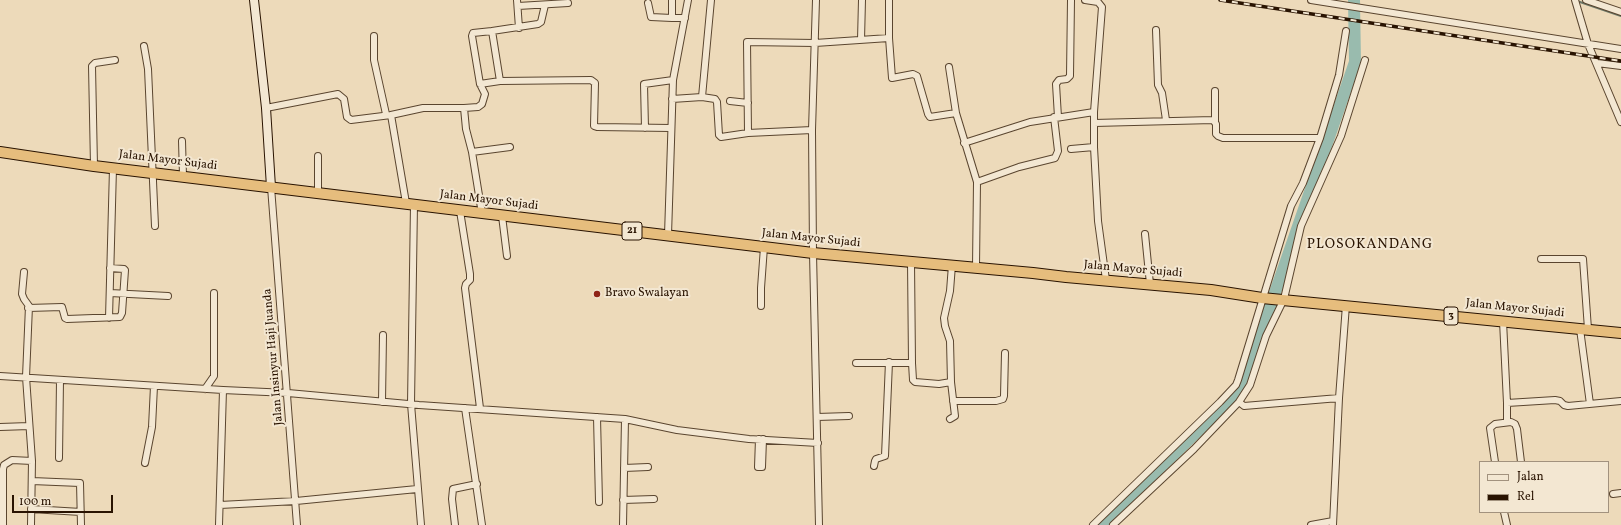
<!DOCTYPE html>
<style>
body{margin:0}
#map{position:relative;width:1621px;height:525px;overflow:hidden;background:#eddaba;font-family:Vollkorn,serif}
canvas{display:block}
.legend{position:absolute;left:1479px;top:461px;width:130px;height:52px;box-sizing:border-box;background:#f3e7d2;border:1px solid #a2927e;margin:0;padding:5px 7px;list-style:none;font-size:12px;color:#291301}
.legend li{display:flex;align-items:center;gap:8px;height:20px}
.legend b{width:20px;border:1px solid #a2927e}
.scale{position:absolute;left:12px;top:495px;width:101px;height:18px;box-sizing:border-box;border:2px solid #291301;border-top:0;padding-left:5px;font-size:12px;line-height:14px;white-space:nowrap;color:#291301;-webkit-text-stroke:3px #f3e7d2;paint-order:stroke}
</style>
<div id="map">
<canvas width="1621" height="525"></canvas>
<ul class="legend">
<li><b style="height:5px;background:#f3e7d2"></b>Jalan</li>
<li><b style="height:5px;background:#291301"></b>Rel</li>
</ul>
<div class="scale">100 m</div>
</div>
<script>
const c = document.querySelector('canvas').getContext('2d');
c.lineJoin = 'round';
const shape = rows => new Path2D(rows.map(r => 'M' + r).join(''));
function stroke(path, color, width, dash) { c.strokeStyle = color; c.lineWidth = width; c.lineCap = dash ? 'butt' : 'round'; c.setLineDash(dash || []); c.stroke(path); }
function drawText(font, color, halo, rows, align = 'center') {
  c.font = font + ' Vollkorn,serif'; c.lineWidth = 4; c.setLineDash([]); c.textBaseline = 'middle'; c.strokeStyle = halo; c.fillStyle = color; for (const [text, x, y, turn = 0] of rows) {
    c.save(); c.translate(x, y); c.rotate((+turn || 0) * Math.PI / 180); c.textAlign = isNaN(turn) ? turn : align; if (halo) c.strokeText(text, 0, 0); c.fillText(text, 0, 0); c.restore();
  }
}
const stream = shape([
 [1577,1,1621,16]
]);
const river = shape([
 [1101,525,1242,388,1355,62,1354,0]
]);
const minor = shape([
 [517,0,519,28],
 [672,0,672,18,685,18],
 [816,0,812,130,813,253,819,525],
 [1085,0,1098,2,1102,7,1094,112,1094,147,1098,221,1106,280],
 [1311,0,1621,49],
 [1575,0,1588,44,1621,122],
 [1586,0,1621,12],
 [648,3,651,17,672,18],
 [518,6,568,3],
 [1156,30,1158,85,1162,93,1166,120],
 [492,31,538,24,541,22,545,5],
 [374,36,374,60,386,114],
 [889,38,892,78,913,74,917,76,928,114,930,117,956,113],
 [861,40,862,0],
 [144,46,148,69,155,226],
 [1597,63,1621,66],
 [949,67,956,113,977,182],
 [480,84,472,36,473,33,492,31,500,81],
 [702,97,711,0],
 [672,99,702,97,715,99,717,102,719,135,721,137,748,133,812,130],
 [730,101,748,103],
 [266,108,338,94,344,99,347,117,351,120,391,115,406,203],
 [391,115,423,108,464,108],
 [1058,117,1056,84,1059,80,1067,79,1070,76,1071,0],
 [1215,122,1215,91],
 [1094,123,1213,120,1216,124,1216,134,1218,136,1223,138,1320,138],
 [645,128,644,84,673,80],
 [748,133,747,42,815,43,889,38,889,0],
 [182,141,183,176],
 [964,143,1030,122,1094,112],
 [1071,149,1094,147],
 [472,152,510,147],
 [318,156,318,192],
 [94,166,92,66,95,63,115,60],
 [271,187,297,525],
 [414,204,411,404,421,525],
 [460,211,470,274,470,280,466,284,465,288,480,408],
 [482,214,472,152,466,129,464,108,478,107,482,104,485,94,480,84,500,81,591,80,595,83,594,126,597,127,671,128],
 [502,216,507,256],
 [1145,234,1150,284],
 [668,235,673,80,688,0],
 [1541,259,1583,259,1588,329],
 [976,267,977,182,1019,167,1055,158,1058,151,1054,117],
 [24,272,22,294,24,299,29,306,26,377,32,461,31,525],
 [110,293,168,296],
 [761,306,761,288,764,247],
 [28,308,62,307,65,318,67,319,120,317,122,313,125,270,124,269,110,268],
 [109,318,113,168],
 [1503,321,1507,403],
 [1580,329,1590,404],
 [856,363,912,363,911,262],
 [912,363,913,380,915,382,939,384,951,382,950,341,945,326,944,318,950,291,952,265],
 [0,376,223,390,288,393,419,405,625,419,677,430,749,439,818,443],
 [205,389,214,376,214,293],
 [953,401,996,401,1003,399,1004,396,1005,353],
 [382,402,383,335],
 [1239,402,1244,406,1339,398],
 [465,408,482,525],
 [597,417,599,502],
 [817,417,849,416],
 [950,419,955,416,951,382],
 [1507,422,1507,403,1555,400,1560,401,1564,405,1568,406,1621,401],
 [0,427,29,426],
 [759,439,758,467,762,467,763,439],
 [59,458,60,380],
 [1495,462,1490,428,1495,424,1511,422,1515,424,1517,429,1521,462],
 [145,463,152,427,154,386],
 [874,466,875,461,876,459,885,456,889,362],
 [624,468,648,467],
 [32,481,80,483,81,525],
 [1613,494,1621,493],
 [623,500,654,499],
 [220,505,296,501,417,489],
 [31,509,81,512],
 [1504,512,1507,525],
 [3,525,3,469,4,465,12,460,32,461],
 [219,525,223,390],
 [455,525,452,499,453,489,477,484],
 [623,525,625,419],
 [1093,525,1220,402,1236,385,1238,380,1291,206,1303,183,1320,138,1339,75,1346,31],
 [1113,525,1194,449,1239,402,1250,385,1266,336,1284,299,1301,226,1341,136,1365,60],
 [1311,525,1333,521],
 [1333,525,1339,398,1346,305]
]);
const secondary = shape([
 [254,0,266,108,271,187]
]);
const trunk = shape([
 [0,152,94,166,813,253,1033,273,1066,277,1211,290,1262,298,1621,333]
]);
const rail = shape([
 [1220,0,1621,61]
]);
const markers = [
 [597,294,4,"#8f2418"]
];
const shields = [
 [632,231,20],
 [1451,316,14]
];
const shieldNames = [
 ["21",632,231],
 ["3",1451,316]
];
const streetNames = [
 ["Jalan Mayor Sujadi",168,161,7],
 ["Jalan Mayor Sujadi",489,201,7],
 ["Jalan Mayor Sujadi",811,239,6],
 ["Jalan Mayor Sujadi",1133,270,5],
 ["Jalan Mayor Sujadi",1515,309,6],
 ["Jalan Insinyur Haji Juanda",274,357,-95]
];
const poiNames = [
 ["Bravo Swalayan",605,294]
];
const quarterNames = [
 ["PLOSOKANDANG",1370,245]
];
stroke(stream, '#6c7869', 2);
stroke(river, '#99bbae', 12);
stroke(minor, '#5a452f', 8);
stroke(secondary, '#291301', 10);
stroke(trunk, '#291301', 12);
stroke(minor, '#f3e7d2', 6);
stroke(secondary, '#f3e7d2', 8);
stroke(trunk, '#e6bd7d', 10);
stroke(rail, '#291301', 3.5);
stroke(rail, '#f3e7d2', 2, [6]);
for (const [x, y, r, color] of markers) { const dot = new Path2D(); dot.arc(x, y, r, 0, 2 * Math.PI); c.fillStyle = color; c.fill(dot); stroke(dot, '#f3e7d2', 1.5); }
for (const [x, y, w] of shields) { const box = new Path2D(); box.roundRect(x - w / 2, y - 9, w, 18, 3); c.fillStyle = '#f3e7d2'; c.fill(box); stroke(box, '#291301', 1); }
drawText('bold 11px', '#291301', null, shieldNames);
drawText('12px', '#291301', '#f3e7d2', streetNames);
drawText('12px', '#291301', '#f3e7d2', poiNames, 'left');
c.letterSpacing = '1px';
drawText('14px', '#291301', '#f3e7d2', quarterNames);
c.letterSpacing = '0px';
</script>
